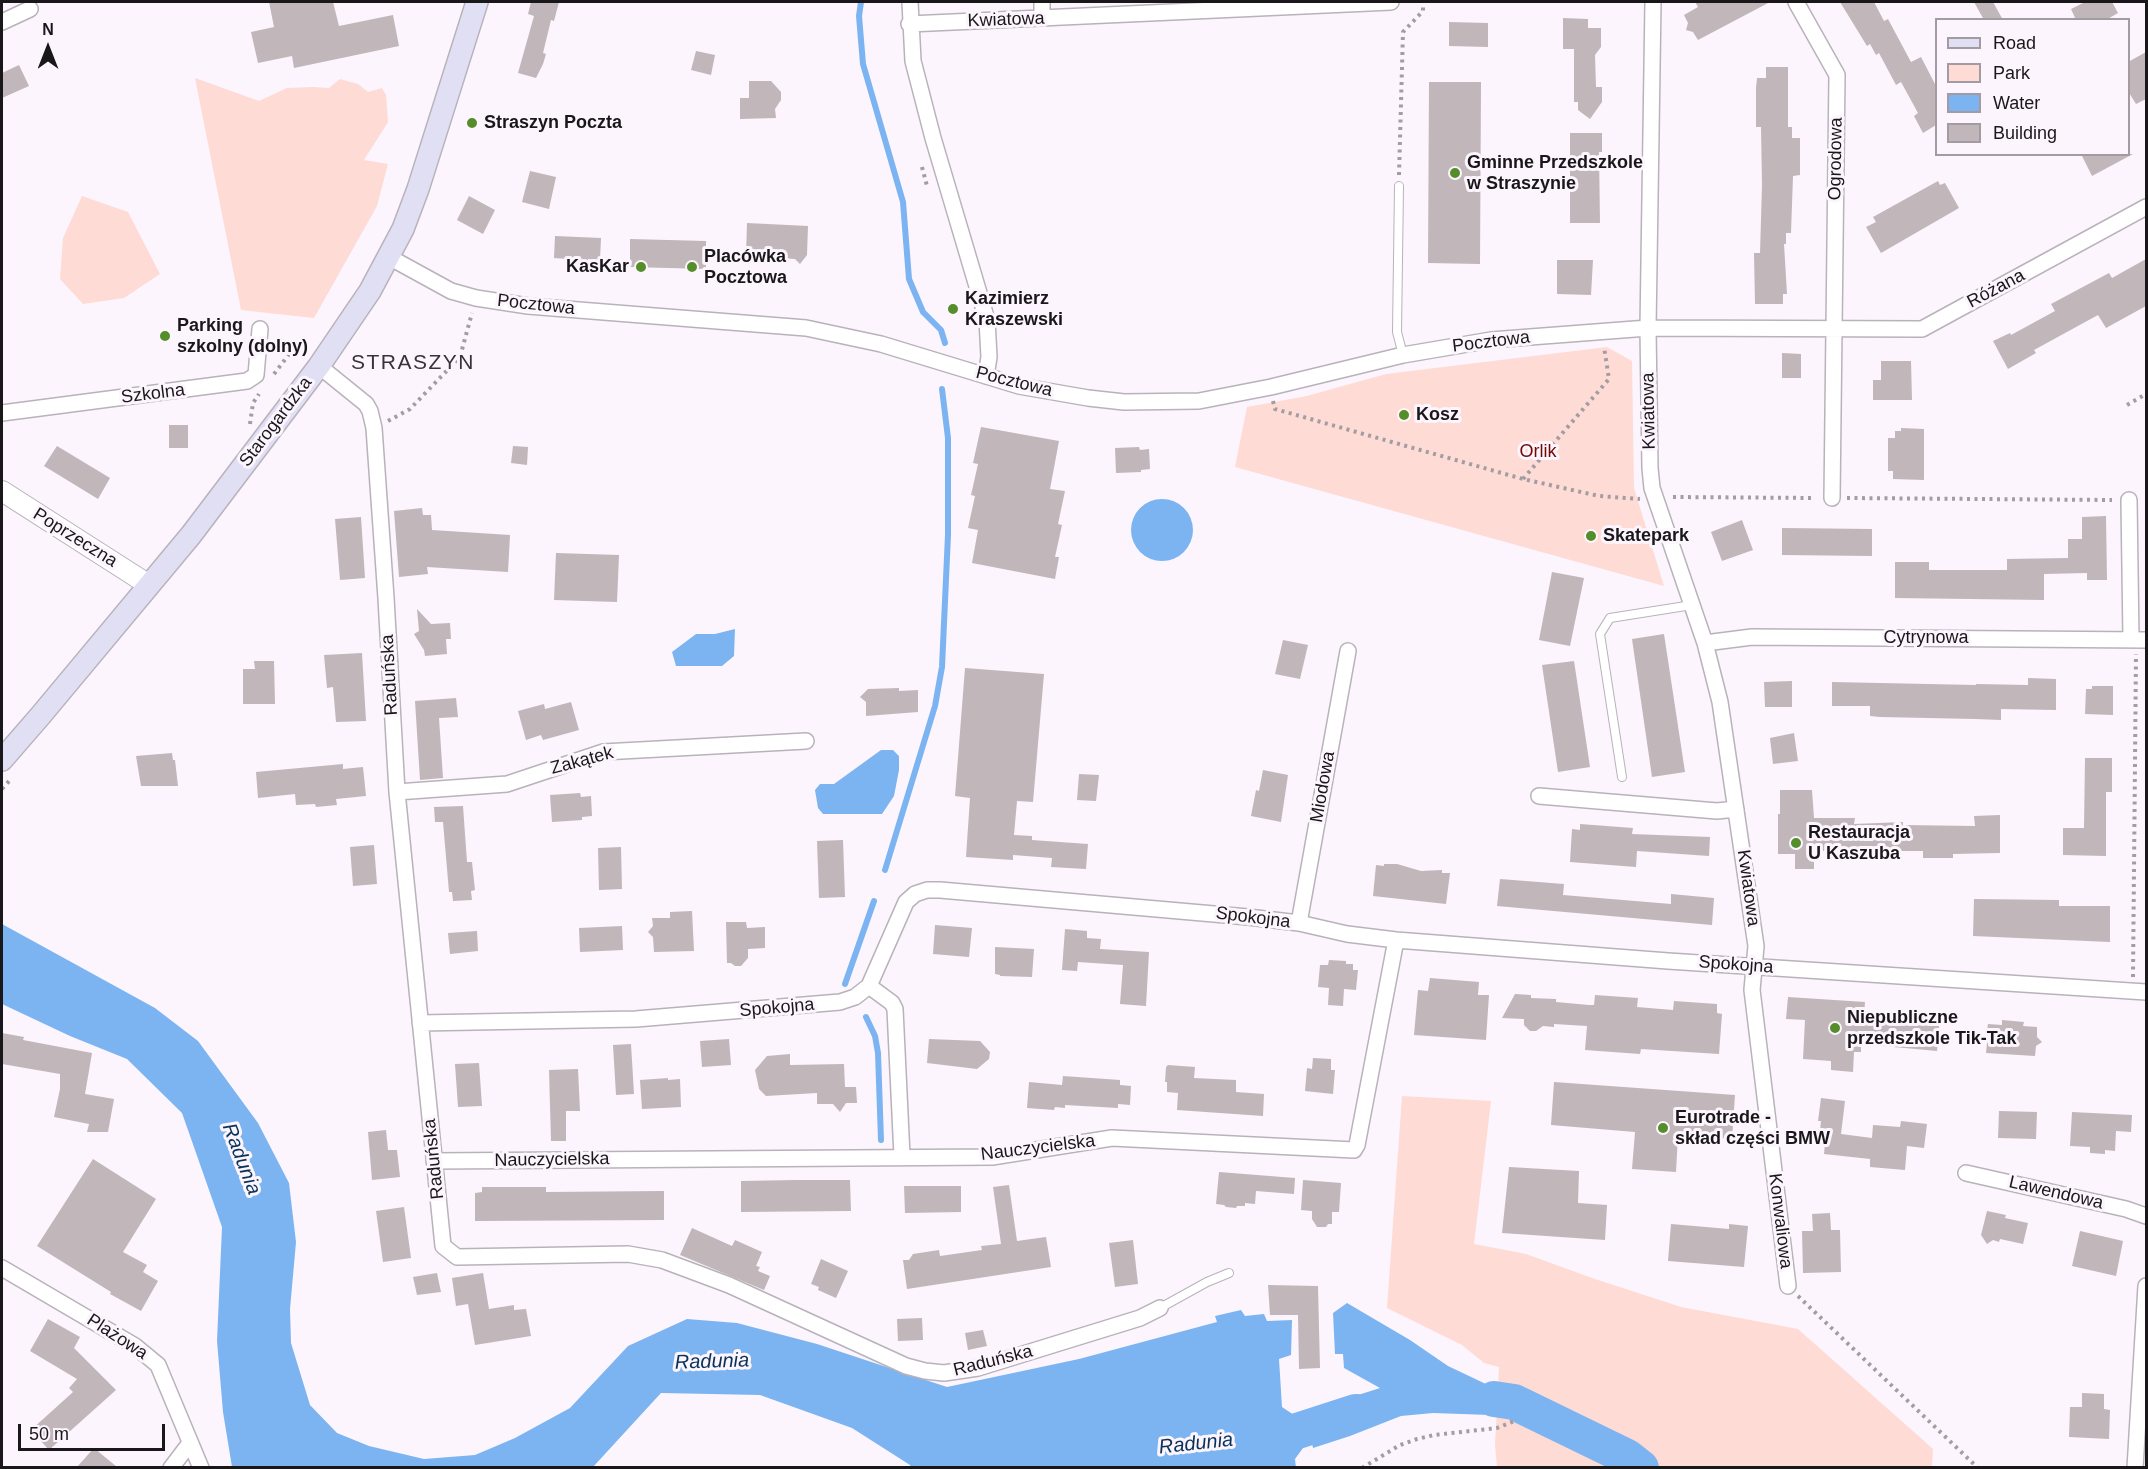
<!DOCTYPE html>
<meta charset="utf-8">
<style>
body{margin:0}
#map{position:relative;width:2148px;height:1469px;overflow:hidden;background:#fcf5fd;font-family:Arial,sans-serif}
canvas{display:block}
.frame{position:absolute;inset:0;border:3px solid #1a171a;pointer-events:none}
.legend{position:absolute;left:1935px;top:18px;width:195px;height:138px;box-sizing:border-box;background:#fcf5fd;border:2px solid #a29ca2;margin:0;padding:8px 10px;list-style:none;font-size:18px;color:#1a171a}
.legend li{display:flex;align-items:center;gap:12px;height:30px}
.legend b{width:30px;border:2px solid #a29ca2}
.north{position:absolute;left:18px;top:18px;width:60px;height:60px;-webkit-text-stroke:4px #fcf5fd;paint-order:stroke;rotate:0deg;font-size:16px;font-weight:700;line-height:24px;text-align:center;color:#1a171a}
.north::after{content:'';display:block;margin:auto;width:21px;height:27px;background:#1a171a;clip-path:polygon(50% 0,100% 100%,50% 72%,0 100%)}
.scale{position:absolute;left:18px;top:1424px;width:147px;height:27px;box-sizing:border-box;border:3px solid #1a171a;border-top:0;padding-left:8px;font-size:18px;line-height:21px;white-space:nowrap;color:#1a171a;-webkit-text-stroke:4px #fcf5fd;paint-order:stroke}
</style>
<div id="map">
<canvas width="2148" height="1469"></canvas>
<div class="frame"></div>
<ul class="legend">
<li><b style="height:8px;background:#e0dff4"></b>Road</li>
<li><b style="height:16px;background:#fedbd4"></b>Park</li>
<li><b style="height:16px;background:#7cb4f2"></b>Water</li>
<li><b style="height:16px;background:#c1b6b9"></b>Building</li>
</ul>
<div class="north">N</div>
<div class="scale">50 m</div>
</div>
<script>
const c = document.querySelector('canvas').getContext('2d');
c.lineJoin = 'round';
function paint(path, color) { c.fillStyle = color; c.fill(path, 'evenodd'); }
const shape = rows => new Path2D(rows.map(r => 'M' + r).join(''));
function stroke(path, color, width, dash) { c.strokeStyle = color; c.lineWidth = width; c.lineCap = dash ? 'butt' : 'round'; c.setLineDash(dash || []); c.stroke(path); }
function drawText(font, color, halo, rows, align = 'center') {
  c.font = font + ' Arial,sans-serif'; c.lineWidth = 6; c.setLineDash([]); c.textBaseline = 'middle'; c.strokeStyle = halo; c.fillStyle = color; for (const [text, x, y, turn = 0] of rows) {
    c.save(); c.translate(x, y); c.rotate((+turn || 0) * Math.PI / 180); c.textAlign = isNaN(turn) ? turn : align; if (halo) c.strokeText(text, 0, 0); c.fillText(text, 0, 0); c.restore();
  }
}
const green = shape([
 [195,78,259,101,287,88,313,87,329,88,340,79,358,84,368,92,382,88,386,95,388,122,364,160,388,164,377,206,314,318,241,310],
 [82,196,128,212,160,274,124,298,83,304,60,279,63,238],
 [1607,347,1632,361,1634,488,1664,586,1235,467,1247,407,1307,396,1386,374],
 [1402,1096,1491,1101,1474,1244,1526,1254,1592,1278,1681,1307,1798,1329,1933,1449,1932,1467,1497,1467,1495,1445,1499,1367,1484,1363,1462,1345,1387,1308]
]);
const water = shape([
 '1131 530a31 31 0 1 1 62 0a31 31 0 1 1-62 0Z',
 [735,629,734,656,722,666,676,666,672,652,696,634,715,634],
 [881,750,893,750,899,756,899,770,894,796,882,814,823,814,818,808,815,790,820,784,834,784],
 [2,924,155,1008,198,1041,258,1123,289,1183,296,1242,290,1309,291,1343,310,1405,337,1433,369,1446,424,1459,475,1455,515,1438,570,1408,628,1346,687,1319,737,1323,817,1344,947,1387,1079,1359,1217,1322,1215,1316,1241,1310,1245,1316,1264,1314,1267,1321,1292,1320,1291,1355,1279,1359,1282,1407,1297,1417,1303,1448,1295,1459,1296,1468,911,1467,910,1465,852,1428,760,1395,661,1393,593,1467,232,1467,223,1412,217,1341,222,1227,182,1113,127,1059,70,1036,2,1004],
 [1347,1303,1410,1340,1448,1366,1488,1385,1518,1393,1542,1407,1534,1423,1490,1415,1433,1413,1401,1416,1350,1436,1313,1448,1305,1412,1380,1388,1344,1368,1343,1354,1335,1354,1333,1313]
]);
const stream = shape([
 [861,2,859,16,863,64,903,202,909,279,923,312,941,330,945,343],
 [885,870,935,706,942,667,948,535,948,438,942,389],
 [845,984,874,901],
 [866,1017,875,1036,878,1053,881,1140]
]);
const river = shape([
 [1494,1399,1514,1402,1627,1457,1641,1468],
 [1252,1438,1288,1434,1356,1412]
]);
const building = shape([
 [269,2,333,2,339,26,393,15,399,46,294,68,292,56,258,63,251,32,274,27],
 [531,2,559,2,554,21,551,20,543,53,546,54,543,64,536,78,518,73,534,16,528,14],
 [1695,2,1770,2,1698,40,1693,32,1686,30,1688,23,1684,15,1698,7],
 [1840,2,1874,2,1884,21,1888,19,1911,62,1921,57,1936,86,1936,125,1923,133,1914,116,1918,113,1901,82,1896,85,1879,53,1876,55,1870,44,1867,46],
 [1974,2,1993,2,2003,20,1984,20],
 [2085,2,2112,2,2118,13,2106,20,2076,20,2071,9],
 [1563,18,1588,19,1588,28,1601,28,1601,47,1595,55,1596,87,1602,87,1602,102,1590,119,1578,110,1578,102,1574,102,1574,49,1563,49],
 [1449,22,1488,23,1488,47,1449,46],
 [696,51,715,55,711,75,691,70],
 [2146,52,2146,99,2136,104,2128,91,2128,62],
 [19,65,29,86,2,98,2,73],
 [1766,67,1788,67,1788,127,1792,127,1792,138,1800,138,1800,175,1793,176,1791,233,1786,233,1786,244,1784,244,1787,294,1783,294,1783,304,1755,304,1754,253,1760,253,1762,185,1761,127,1756,127,1756,88,1757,78,1766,78],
 [749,81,771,81,781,92,781,100,775,109,776,118,740,119,740,98,749,98],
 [1429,82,1481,82,1480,264,1428,263],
 [1570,133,1602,133,1602,152,1599,152,1600,223,1570,223],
 [2081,154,2133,154,2092,176],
 [530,171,556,177,549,209,522,202],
 [1938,181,1940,185,1945,183,1959,208,1881,253,1866,227,1876,222,1873,217],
 [469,196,495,210,483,234,457,220],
 [747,223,808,226,807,255,800,264,795,259,746,256],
 [555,236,601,238,600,260,588,259,588,266,568,265,568,259,554,258],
 [630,239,706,241,706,269,630,267],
 [2146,259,2146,306,2106,328,2098,315,2034,350,2036,353,2008,369,1993,341,2010,333,2011,335,2055,311,2051,304,2109,273,2112,278],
 [1557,260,1593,260,1591,295,1557,294],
 [1782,353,1801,354,1801,378,1782,378],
 [1881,361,1911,361,1912,400,1873,400,1873,380,1881,380],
 [169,425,188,425,188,448,169,448],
 [981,427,1059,441,1050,489,1065,491,1058,524,1062,525,1055,557,1059,557,1055,579,972,563,978,530,968,528,975,496,971,495,978,464,973,463],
 [1901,428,1924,429,1924,480,1893,479,1893,471,1888,471,1888,438,1895,438,1895,431,1901,431],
 [57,446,110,478,98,499,44,466],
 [513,446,528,447,527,465,511,463],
 [1139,447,1140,450,1149,449,1150,469,1141,470,1141,472,1116,473,1115,448],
 [422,508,423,515,431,515,432,530,510,535,508,572,427,567,428,574,399,577,394,511],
 [2106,516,2107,580,2087,580,2087,573,2044,574,2044,600,1895,598,1895,562,1929,562,1929,570,2007,570,2007,559,2068,558,2068,539,2082,539,2082,517],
 [361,517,365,578,340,580,335,519],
 [1742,520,1753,550,1722,561,1711,532],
 [1782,528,1872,529,1872,556,1782,555],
 [556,553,619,555,617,602,554,600],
 [1552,572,1584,578,1570,646,1539,640],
 [417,609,431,624,450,623,451,639,446,639,447,654,425,656,424,650,414,634,419,631],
 [1664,634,1685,772,1652,777,1632,639],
 [1283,640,1308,645,1300,679,1275,674],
 [362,653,366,721,336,722,333,687,327,688,324,655],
 [254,661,274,661,275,704,243,704,243,669,255,669],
 [1574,661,1590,767,1558,772,1542,665],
 [965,668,1044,674,1033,802,1017,801,1014,835,1032,836,1032,840,1088,844,1086,869,1051,867,1052,858,1013,855,1013,860,966,857,970,798,955,796],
 [2028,678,2056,679,2056,710,2001,709,2001,720,1975,719,1880,717,1870,716,1870,706,1832,706,1832,682,1976,685,1976,684,2028,685],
 [1792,681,1792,707,1765,707,1764,682],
 [2092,686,2113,686,2113,715,2085,714,2086,689,2092,689],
 [899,688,899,691,918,690,918,712,866,716,866,702,860,697,868,689],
 [456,698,458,717,439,718,443,778,420,780,415,701],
 [571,702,579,730,543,740,541,735,526,740,518,711,544,704,545,709],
 [1794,733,1798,761,1773,764,1770,738],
 [172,753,173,760,175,760,178,786,141,786,136,756],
 [2085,758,2112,758,2112,792,2106,792,2106,856,2063,855,2063,828,2084,828],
 [343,764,343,769,363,767,366,796,336,799,337,805,316,807,315,804,296,805,295,794,258,798,256,772],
 [1263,770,1288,775,1281,822,1251,816,1256,790,1259,791],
 [1079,774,1099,775,1096,801,1077,800],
 [1780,790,1812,790,1814,818,1855,818,1854,824,1903,822,1903,825,1975,826,1974,816,2000,815,2000,853,1953,854,1953,858,1923,858,1923,851,1814,851,1814,869,1795,869,1795,854,1778,854,1778,814,1780,814],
 [580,793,581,797,591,796,592,816,582,817,582,820,552,822,550,795],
 [463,806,467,862,472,862,475,890,471,891,472,900,453,901,452,892,449,892,443,822,435,822,434,807],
 [1580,824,1633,828,1632,834,1710,837,1709,856,1637,851,1636,867,1570,862,1572,829,1580,830],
 [843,840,845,897,819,898,817,841],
 [374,845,377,884,353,886,350,847],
 [621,847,622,889,599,890,598,848],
 [1384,864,1397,864,1421,871,1442,870,1442,873,1450,873,1446,904,1373,896,1376,865,1384,866],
 [1500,879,1564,884,1563,895,1671,904,1671,894,1714,898,1712,925,1497,906],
 [1974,899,2059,900,2059,906,2110,906,2110,942,1973,936],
 [692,911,694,951,654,952,653,937,648,932,653,926,652,918,670,918,670,912],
 [726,922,746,922,747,928,765,927,765,948,748,949,748,958,741,966,735,966,731,963,727,963],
 [935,925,972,928,969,957,933,954],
 [622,926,623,950,580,952,579,928],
 [1065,929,1087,931,1087,938,1101,939,1100,949,1149,952,1146,1006,1120,1004,1123,965,1078,962,1077,971,1062,970],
 [477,931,478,951,450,954,448,933],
 [995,947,1034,949,1032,977,1000,976,1000,975,995,974],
 [1329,960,1346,961,1346,964,1353,964,1353,970,1358,970,1356,990,1344,989,1343,1006,1328,1005,1329,988,1318,987,1320,965,1328,965],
 [1430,978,1479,982,1478,995,1489,995,1486,1040,1414,1035,1418,990,1428,991],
 [1515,994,1531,995,1531,998,1556,999,1556,1002,1589,1005,1594,1005,1595,995,1638,998,1637,1007,1673,1010,1674,1001,1717,1004,1717,1013,1722,1014,1719,1054,1641,1049,1640,1054,1585,1050,1587,1026,1554,1024,1554,1027,1543,1026,1536,1031,1530,1031,1524,1025,1524,1019,1502,1018],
 [1788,997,1865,1002,1864,1016,1904,1018,1904,1014,1926,1016,1925,1020,1939,1021,1939,1031,1944,1036,1938,1041,1937,1051,1861,1044,1861,1052,1854,1052,1853,1072,1831,1070,1831,1061,1803,1059,1805,1020,1786,1019],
 [2002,1020,2024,1022,2023,1026,2037,1027,2037,1037,2042,1042,2036,1046,2035,1056,1986,1053,1987,1043,1982,1039,1987,1030,1988,1024,2002,1025],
 [2,1033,24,1037,23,1040,92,1053,85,1094,114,1099,108,1132,87,1132,89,1124,54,1117,60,1089,60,1074,2,1064],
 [729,1039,731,1065,702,1067,700,1041],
 [929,1039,980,1041,990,1052,989,1059,977,1069,927,1063],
 [631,1044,634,1094,616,1095,613,1045],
 [790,1054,790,1065,844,1064,845,1087,856,1087,857,1103,846,1103,840,1112,833,1104,817,1104,817,1093,766,1096,759,1089,755,1070,767,1056],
 [1313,1058,1331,1059,1331,1070,1335,1070,1333,1094,1305,1091,1307,1068,1312,1069],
 [479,1063,482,1106,458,1107,455,1064],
 [1168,1065,1195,1067,1194,1078,1236,1080,1236,1092,1264,1094,1263,1116,1177,1110,1178,1093,1167,1092,1167,1082,1165,1082,1166,1067],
 [578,1069,580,1111,566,1111,566,1141,551,1141,549,1070],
 [1063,1076,1120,1080,1120,1085,1131,1086,1130,1105,1118,1104,1118,1108,1065,1105,1065,1108,1055,1107,1054,1110,1027,1108,1029,1082,1062,1085],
 [668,1078,668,1080,680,1079,681,1107,642,1109,640,1080],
 [1554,1082,1735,1095,1732,1139,1678,1135,1676,1172,1632,1169,1635,1132,1551,1125],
 [1821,1098,1845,1101,1841,1134,1872,1138,1873,1125,1900,1127,1901,1121,1927,1124,1924,1148,1907,1146,1905,1170,1870,1167,1870,1159,1824,1154,1826,1132,1820,1131,1821,1121,1818,1121],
 [1999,1111,2037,1112,2036,1139,1998,1138],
 [2072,1112,2132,1115,2131,1132,2116,1131,2115,1151,2105,1150,2105,1154,2090,1153,2090,1147,2070,1146],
 [386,1130,388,1150,397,1150,400,1177,372,1180,368,1132],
 [93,1159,156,1199,123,1252,147,1265,143,1272,158,1281,141,1311,110,1294,111,1292,37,1246],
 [1509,1167,1579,1171,1578,1203,1607,1205,1605,1240,1502,1233],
 [1219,1172,1295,1178,1294,1194,1256,1191,1255,1204,1245,1203,1245,1206,1237,1206,1236,1208,1226,1207,1224,1205,1216,1204],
 [796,1180,850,1180,851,1211,741,1212,741,1181],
 [1303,1180,1341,1183,1339,1212,1332,1212,1332,1224,1328,1224,1326,1227,1317,1227,1312,1219,1312,1211,1301,1210],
 [1009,1185,1017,1241,1046,1237,1051,1267,907,1289,903,1260,909,1260,913,1254,939,1250,940,1256,982,1250,981,1246,1001,1244,993,1187],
 [904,1186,961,1186,961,1212,905,1213],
 [482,1187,546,1187,546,1192,664,1191,664,1220,475,1221,475,1193,482,1192],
 [404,1207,411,1258,383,1262,376,1211],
 [1987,1211,2006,1215,2005,1218,2028,1223,2023,1244,2000,1239,1999,1242,1993,1240,1987,1244,1981,1235],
 [1830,1213,1831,1230,1840,1230,1841,1272,1803,1273,1802,1231,1813,1231,1812,1214],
 [1671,1224,1729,1229,1729,1224,1748,1226,1744,1267,1668,1261],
 [692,1228,732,1246,735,1240,762,1252,756,1266,760,1267,758,1271,770,1276,764,1290,680,1255],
 [2080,1231,2123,1241,2116,1276,2072,1266],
 [1133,1240,1138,1284,1115,1287,1109,1243],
 [821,1259,848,1271,836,1298,818,1290,819,1287,811,1284],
 [437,1273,441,1292,417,1295,413,1277],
 [483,1273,489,1309,514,1305,514,1310,526,1309,531,1336,475,1345,468,1304,456,1306,452,1278],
 [1268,1285,1318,1286,1320,1368,1299,1369,1298,1315,1270,1315],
 [922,1318,923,1340,898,1341,897,1319],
 [48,1319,80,1337,74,1348,116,1390,49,1450,31,1430,73,1392,69,1388,77,1379,30,1351],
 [983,1330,987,1346,968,1350,965,1333],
 [2082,1393,2104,1394,2104,1409,2110,1410,2109,1439,2069,1437,2070,1407,2082,1407],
 [94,1448,117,1467,77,1467]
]);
const path = shape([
 [922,167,927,186],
 [1399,175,1403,32,1423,11,1423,2],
 [274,374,290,353,312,339],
 [1273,401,1275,409,1523,479,1599,496,1640,499],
 [2127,405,2146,394],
 [388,421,410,409,460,357,472,313],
 [250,424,253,403,259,394],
 [1523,479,1609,379,1604,347],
 [1673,497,1815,498],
 [1847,498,2112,500],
 [2,789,11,779],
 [2133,977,2136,654],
 [1798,1296,1978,1468],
 [1362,1468,1400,1445,1417,1439,1434,1435,1497,1428,1517,1420]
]);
const service = shape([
 [1399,186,1397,332,1403,355],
 [1622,777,1600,634,1610,618,1692,605],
 [1160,1308,1207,1282,1229,1273]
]);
const minor = shape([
 [910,2,913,61,933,138,987,320,989,357,986,376],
 [1042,2,1042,18],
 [1653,2,1648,328,1650,468,1652,488,1705,643,1720,702,1756,946,1752,990,1788,1286],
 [1796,2,1837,75,1832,498],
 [2,22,30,9],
 [909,24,1391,2],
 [389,257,451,291,476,298,528,306,806,328,881,344,1019,386,1088,398,1124,402,1199,401,1271,387,1403,355,1491,340,1648,328,1922,329,2146,207],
 [319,366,366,404,370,411,374,428,386,598,397,792,443,1246,457,1257,628,1254,662,1260,729,1285,906,1366,925,1371,944,1373,978,1368,1140,1318,1160,1308],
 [2,413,247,381,256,375,260,329],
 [2129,500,2131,639],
 [1705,643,1752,637,2146,640],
 [397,792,507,784,603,752,806,741],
 [1539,796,1717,811,1736,809],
 [1299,923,1348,651],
 [869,986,892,1003,895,1009,902,1156],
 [420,1023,636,1019,840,1002,855,997,869,986,906,902,915,894,927,890,940,890,1248,917,1299,923,1347,934,1396,940,1668,961,2146,992],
 [434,1161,992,1157,1112,1138,1354,1150,1357,1145,1396,940],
 [1966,1173,2126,1209,2146,1216],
 [2,1268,135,1346,158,1365,201,1468],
 [171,1468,190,1443],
 [2135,1468,2146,1286]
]);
const tertiary = shape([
 [2,491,149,585]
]);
const secondary = shape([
 [2,760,41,715,191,535,319,366,370,291,403,229,418,189,477,2]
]);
const markers = [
 [472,123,6,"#548d2a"],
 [1455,173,6,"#548d2a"],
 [641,267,6,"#548d2a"],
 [692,267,6,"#548d2a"],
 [953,309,6,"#548d2a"],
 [165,336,6,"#548d2a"],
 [1404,415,6,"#548d2a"],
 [1591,536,6,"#548d2a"],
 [1796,843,6,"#548d2a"],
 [1835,1028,6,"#548d2a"],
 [1663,1128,6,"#548d2a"]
];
const streetNames = [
 ["Kwiatowa",1006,20,-2],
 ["Ogrodowa",1836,159,-89],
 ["Różana",1996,289,-28],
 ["Pocztowa",536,305,6],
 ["Pocztowa",1491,342,-7],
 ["Pocztowa",1014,382,14],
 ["Szkolna",153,394,-7],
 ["Kwiatowa",1649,411,-91],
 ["Starogardzka",276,422,-53],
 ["Poprzeczna",75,538,32],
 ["Cytrynowa",1926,638],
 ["Raduńska",390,675,-93],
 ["Zakątek",582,761,-15],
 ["Miodowa",1323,787,-80],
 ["Kwiatowa",1748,888,82],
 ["Spokojna",1253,918,7],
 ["Spokojna",1736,965,4],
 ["Spokojna",777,1008,-5],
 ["Nauczycielska",1038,1148,-7],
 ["Raduńska",434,1159,-96],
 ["Nauczycielska",552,1160,-1],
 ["Lawendowa",2056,1193,13],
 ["Konwaliowa",1780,1221,83],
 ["Plażowa",117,1337,33],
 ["Raduńska",993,1361,-14]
];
const poiNames = [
 ["Straszyn Poczta",484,123],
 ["Gminne Przedszkole",1467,163],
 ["w Straszynie",1467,184],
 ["Placówka",704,257],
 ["Pocztowa",704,278],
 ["KasKar",629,267,"right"],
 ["Kazimierz",965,299],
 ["Kraszewski",965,320],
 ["Parking",177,326],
 ["szkolny (dolny)",177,347],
 ["Kosz",1416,415],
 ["Skatepark",1603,536],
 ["Restauracja",1808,833],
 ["U Kaszuba",1808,854],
 ["Niepubliczne",1847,1018],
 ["przedszkole Tik-Tak",1847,1039],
 ["Eurotrade -",1675,1118],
 ["skład części BMW",1675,1139]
];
const parkNames = [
 ["Orlik",1538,452]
];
const waterNames = [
 ["Radunia",241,1159,69],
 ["Radunia",712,1362,-2],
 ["Radunia",1196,1444,-6]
];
const quarterNames = [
 ["STRASZYN",413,363]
];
paint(green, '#fedbd4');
paint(water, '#7cb4f2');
stroke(stream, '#7cb4f2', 6);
stroke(river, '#7cb4f2', 36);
paint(building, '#c1b6b9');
stroke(service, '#b9b2ba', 10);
stroke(minor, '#b9b2ba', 18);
stroke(tertiary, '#b9b2ba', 22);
stroke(secondary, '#b9b2ba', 24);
stroke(path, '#a29da3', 4, [3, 4.5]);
stroke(service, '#fff', 8);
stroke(minor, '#fff', 15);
stroke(tertiary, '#fff', 20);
stroke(secondary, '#e0dff4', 21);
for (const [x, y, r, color] of markers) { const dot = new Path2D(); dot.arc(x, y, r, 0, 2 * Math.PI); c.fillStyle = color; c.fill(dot); stroke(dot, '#fcf5fd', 2); }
drawText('18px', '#1a171a', '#fcf5fd', streetNames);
drawText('bold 18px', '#1a171a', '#fcf5fd', poiNames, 'left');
drawText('18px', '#730901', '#fcf5fd', parkNames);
drawText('italic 20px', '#093259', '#fcf5fd', waterNames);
c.letterSpacing = '1.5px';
drawText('21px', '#383239', '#fcf5fd', quarterNames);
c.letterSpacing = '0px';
</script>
